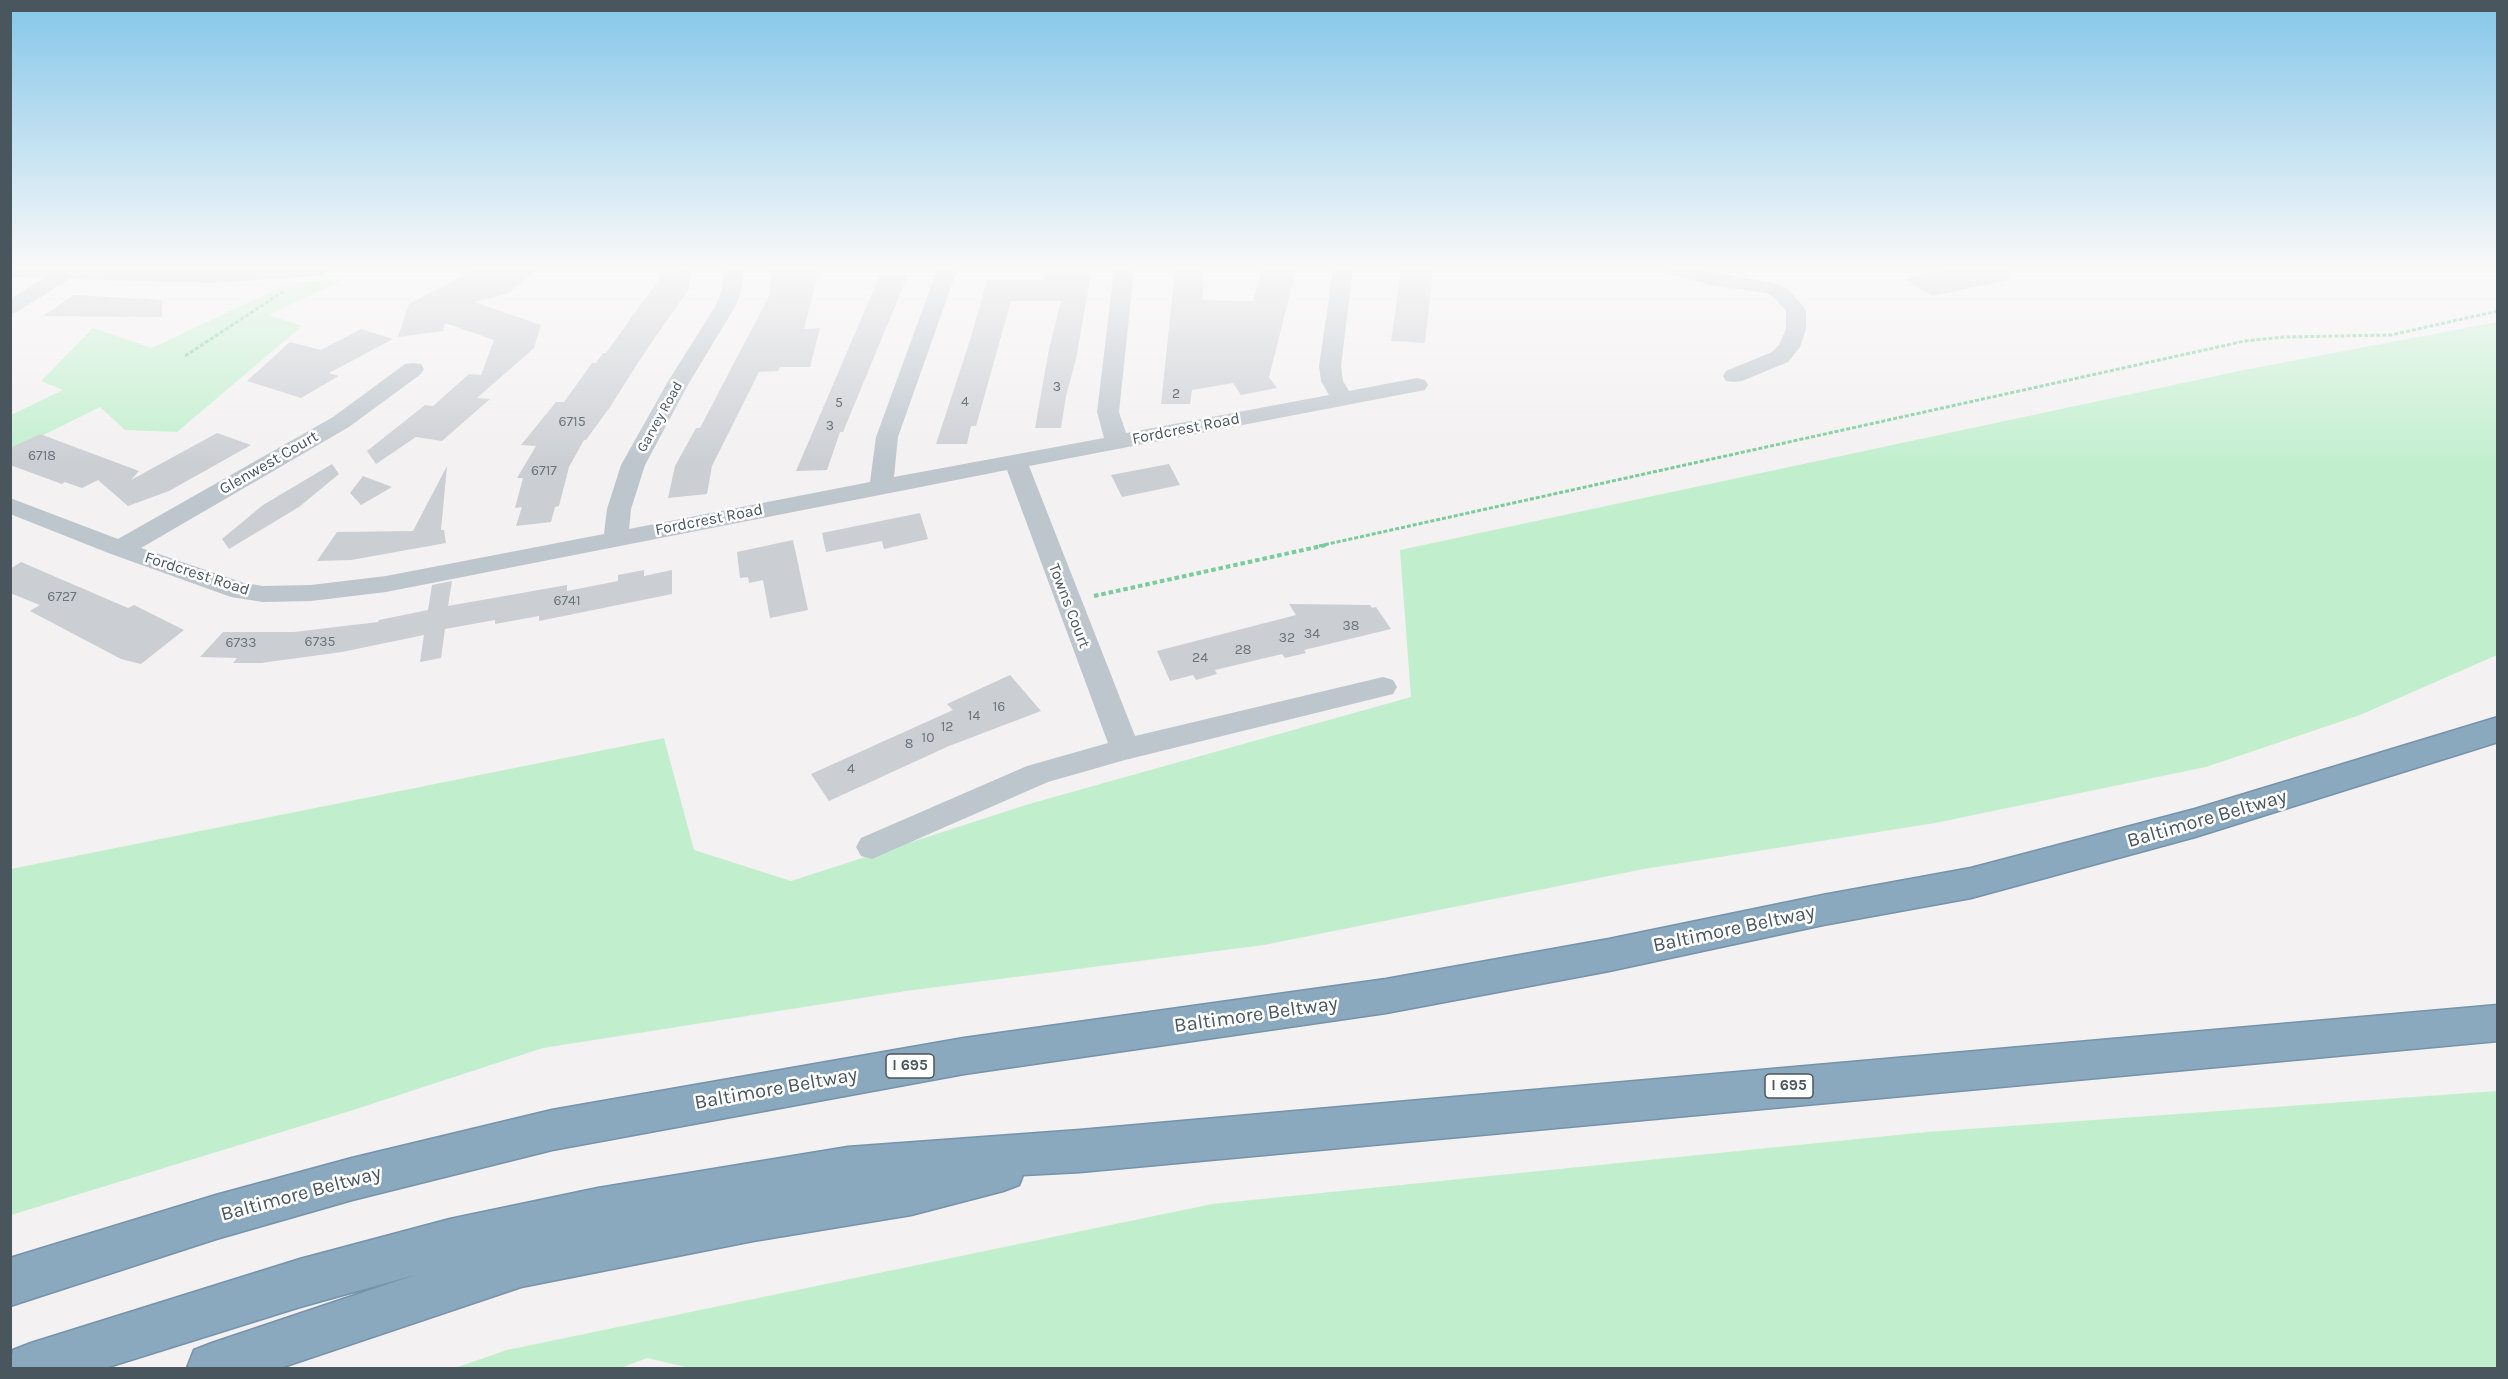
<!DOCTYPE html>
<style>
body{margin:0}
#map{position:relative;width:2508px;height:1379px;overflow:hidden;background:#f3f1f1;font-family:Karla,sans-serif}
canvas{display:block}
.frame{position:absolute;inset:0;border:12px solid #49565e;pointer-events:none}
</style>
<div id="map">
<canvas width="2508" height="1379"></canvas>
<div class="frame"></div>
</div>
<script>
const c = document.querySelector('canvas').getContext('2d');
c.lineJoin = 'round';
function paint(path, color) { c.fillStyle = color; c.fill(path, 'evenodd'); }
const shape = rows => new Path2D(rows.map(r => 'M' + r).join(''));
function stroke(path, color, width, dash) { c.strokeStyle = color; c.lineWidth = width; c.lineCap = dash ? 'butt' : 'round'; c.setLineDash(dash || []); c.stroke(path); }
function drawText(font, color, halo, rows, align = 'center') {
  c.font = font + ' Karla,sans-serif'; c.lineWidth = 5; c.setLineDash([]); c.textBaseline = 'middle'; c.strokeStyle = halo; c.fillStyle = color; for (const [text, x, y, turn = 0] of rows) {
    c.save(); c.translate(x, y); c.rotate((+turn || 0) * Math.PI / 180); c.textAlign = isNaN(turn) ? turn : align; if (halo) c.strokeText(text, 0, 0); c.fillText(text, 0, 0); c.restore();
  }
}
const green = shape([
 [346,278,269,315,302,326,177,432,125,430,100,407,11,451,11,415,63,390,41,381,93,328,152,348,287,284],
 [2497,322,2497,655,2360,715,2206,767,1935,823,1644,869,1264,945,906,991,543,1048,350,1111,11,1215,11,869,664,738,694,850,791,881,1029,804,1411,697,1400,550,2244,370],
 [2497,1091,2497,1368,690,1368,647,1358,621,1368,455,1368,507,1350,1212,1204,1927,1132]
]);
const building = shape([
 [473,270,537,270,507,294,474,302,541,325,534,348,477,398,490,399,442,441,416,437,376,464,367,451,425,405,433,406,469,374,481,375,494,340,445,323,443,331,398,337,409,304],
 [691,270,689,289,645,352,610,407,586,440,584,440,569,467,559,506,555,507,551,522,516,526,522,507,515,508,523,478,517,478,536,446,521,445,556,402,564,402,592,363,596,363,603,353,606,353,659,279,659,273],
 [770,270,819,270,804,329,820,328,810,367,780,367,778,371,759,372,712,466,707,494,668,498,675,466,696,428,700,428,768,298,771,288],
 [1175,270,1203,270,1203,300,1253,301,1262,270,1296,270,1269,377,1277,388,1241,395,1233,383,1192,390,1190,404,1161,404],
 [1401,270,1433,270,1425,343,1391,341],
 [1948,270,2008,270,2009,280,1932,296,1905,279],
 [1044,274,1091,274,1076,359,1066,396,1061,428,1035,428,1049,349,1061,301,1011,301,976,426,971,426,967,444,936,444,972,334,987,280,1043,280],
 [880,275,908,275,843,432,840,432,827,470,796,471],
 [74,295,162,300,162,317,43,316],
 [361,329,393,339,329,373,339,376,301,398,247,381,290,342,321,350],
 [217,433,251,445,169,491,128,506,98,480,82,488,65,482,62,484,10,465,10,448,40,434,139,471,131,480],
 [332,464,339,474,299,507,229,549,222,539,263,505],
 [1169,464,1180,485,1122,497,1111,475],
 [447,466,441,530,444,530,446,543,351,560,317,561,337,532,413,531],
 [363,476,392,487,361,505,350,493],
 [920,513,928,539,884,549,882,541,826,552,822,533],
 [793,540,808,610,770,618,763,580,749,583,748,577,740,578,737,552],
 [21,562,128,608,134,605,184,630,141,664,121,659,30,611,40,605,10,593,10,569],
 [644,570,644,576,672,570,672,594,539,621,539,616,495,624,495,620,445,629,441,658,420,662,424,635,342,652,261,663,233,663,237,658,200,657,223,632,294,632,378,622,379,620,428,610,432,585,452,581,448,606,567,585,567,591,618,581,618,575],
 [1289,604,1370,605,1372,608,1376,607,1391,629,1304,650,1306,653,1285,658,1282,654,1215,670,1217,674,1196,680,1193,675,1170,681,1157,651,1296,615],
 [1010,675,1041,711,949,746,829,801,811,774,953,710,947,704]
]);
const pathFar1 = shape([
 [185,356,284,291],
 [1319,546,2245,341,2285,337,2391,335,2498,311]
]);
const path = shape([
 [1094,596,1326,545]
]);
const minor = shape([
 [10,270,214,271,327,270,325,274,318,276,214,283,69,279,17,312,10,314,10,299,44,278,10,277,10,270],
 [724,270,744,270,741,292,735,307,689,383,645,465,631,509,629,529,870,482,876,437,937,270,957,270,898,437,894,477,1104,438,1097,412,1114,270,1134,270,1119,412,1126,433,1329,395,1321,381,1319,366,1333,270,1353,270,1341,366,1343,381,1349,391,1417,378,1425,380,1428,385,1425,390,1029,466,1135,736,1383,677,1393,680,1397,687,1393,694,1125,760,1048,782,872,859,861,856,856,847,861,838,1027,766,1108,743,1007,470,386,592,311,601,263,602,231,597,111,554,10,514,10,498,118,539,333,417,405,364,413,363,421,364,424,369,421,374,349,427,141,548,244,583,263,586,311,585,386,576,604,534,607,509,621,465,667,383,715,307,721,292,724,270],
 [1666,270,1699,270,1771,282,1788,289,1806,310,1806,329,1800,347,1788,362,1742,381,1734,382,1726,381,1723,376,1726,371,1772,352,1779,345,1786,329,1786,311,1774,297,1766,293,1715,286,1668,274,1666,270]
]);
const highway = shape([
 [2498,717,2498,742,2195,837,1971,898,1823,925,1609,971,1386,1013,964,1074,552,1150,352,1200,216,1239,10,1306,10,1258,216,1195,352,1158,552,1110,964,1038,1386,979,1609,939,1823,895,1971,868,2195,809,2498,717],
 [2498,1005,2498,1041,1080,1172,1023,1175,1019,1185,1003,1191,911,1215,753,1241,521,1287,280,1368,187,1368,194,1350,212,1343,415,1275,300,1307,105,1368,10,1368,13,1350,31,1343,300,1259,450,1219,598,1188,848,1147,1080,1130,2498,1005]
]);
const numberNames = [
 ["3",1057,387],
 ["2",1176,394],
 ["4",965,402],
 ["5",839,403],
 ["6715",572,422],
 ["3",830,426],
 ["6718",42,456],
 ["6717",544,471],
 ["6727",62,597],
 ["6741",567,601],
 ["38",1351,626],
 ["34",1312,634],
 ["32",1287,638],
 ["6735",320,642],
 ["6733",241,643],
 ["28",1243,650],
 ["24",1200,658],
 ["16",999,707],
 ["14",974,716],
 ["12",947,727],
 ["10",928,738],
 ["8",909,744],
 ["4",851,769]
];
const farStreetnames = [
 ["Garvey Road",660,417,-61]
];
const shields = [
 [910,1066,48],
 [1789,1086,48]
];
const shieldNames = [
 ["I 695",910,1066],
 ["I 695",1789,1086]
];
const streetNames = [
 ["Fordcrest Road",1186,429,-11],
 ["Glenwest Court",269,463,-30],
 ["Fordcrest Road",709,520,-11],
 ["Fordcrest Road",197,574,18],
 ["Towns Court",1069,606,69]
];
const nearStreetnames = [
 ["Baltimore Beltway",2207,819,-16],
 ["Baltimore Beltway",1734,929,-12],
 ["Baltimore Beltway",1256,1015,-8],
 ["Baltimore Beltway",776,1089,-10],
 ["Baltimore Beltway",301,1194,-15]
];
paint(green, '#c1efce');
paint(building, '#cbced3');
stroke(highway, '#7593aa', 3);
stroke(pathFar1, '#79cc9b', 3, [4, 2]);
stroke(path, '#79cc9b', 4, [4.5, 3]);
paint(minor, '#bdc6cd');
paint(highway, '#8aa8be');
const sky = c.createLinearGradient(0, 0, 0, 463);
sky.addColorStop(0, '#84c6e9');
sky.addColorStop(0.58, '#faf9f9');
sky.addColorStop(1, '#faf9f900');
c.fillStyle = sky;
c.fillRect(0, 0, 2508, 463);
drawText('14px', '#6a747b', null, numberNames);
drawText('14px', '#49565e', '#fff', farStreetnames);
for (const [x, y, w] of shields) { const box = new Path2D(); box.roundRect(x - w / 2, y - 12, w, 24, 4.5); c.fillStyle = '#fff'; c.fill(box); stroke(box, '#49565e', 1.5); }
drawText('bold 15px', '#49565e', null, shieldNames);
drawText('16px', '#49565e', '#fff', streetNames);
drawText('20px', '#49565e', '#fff', nearStreetnames);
</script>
